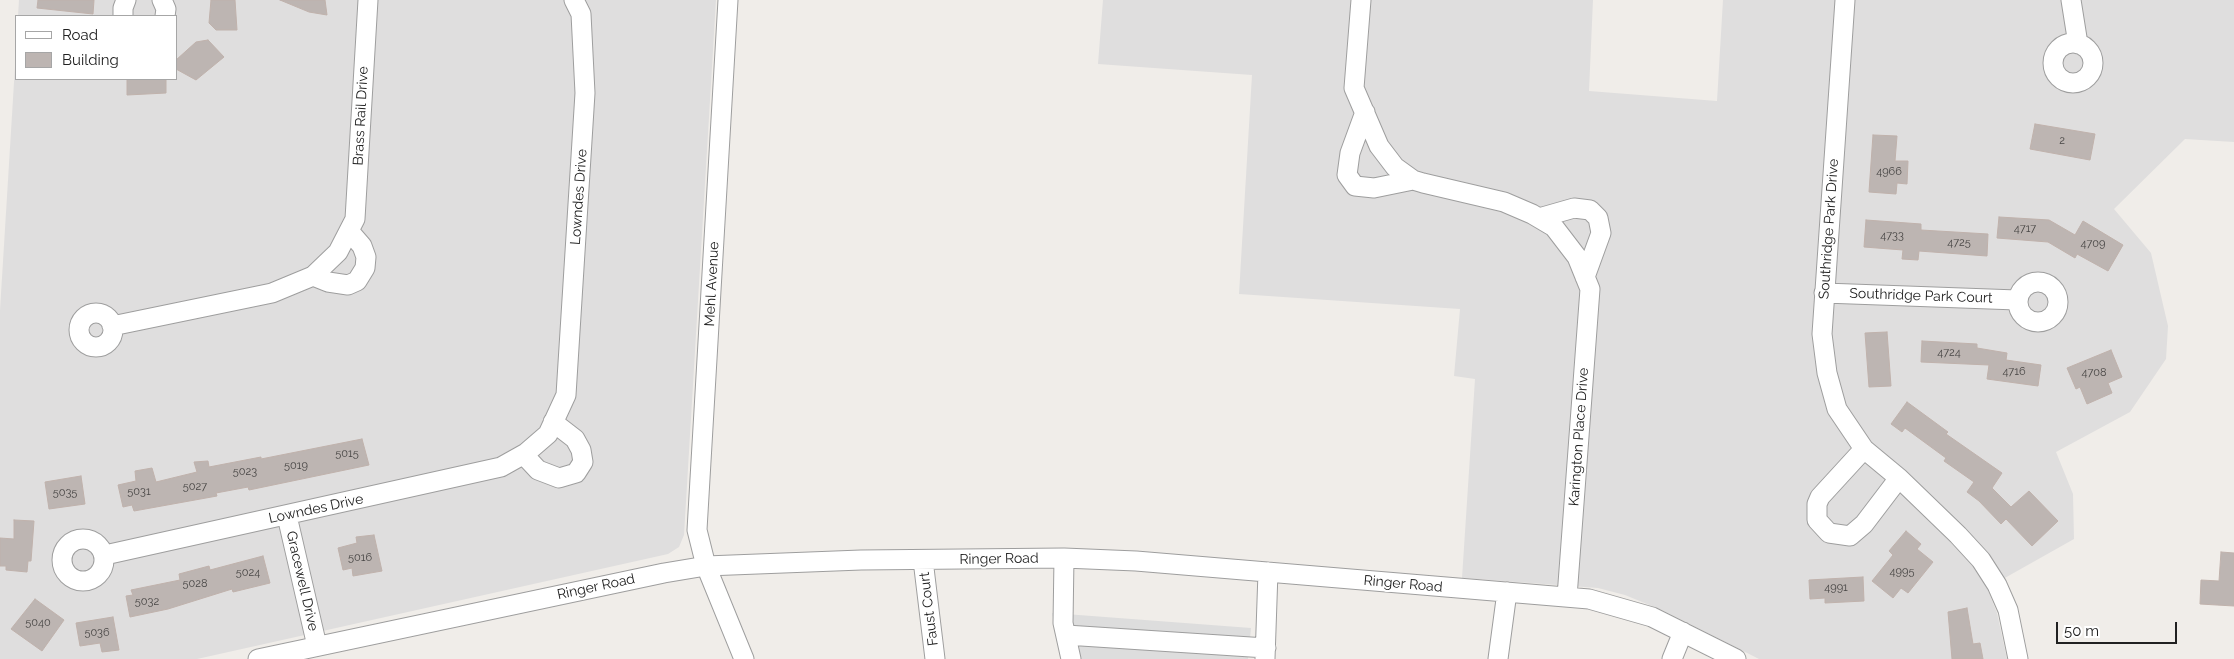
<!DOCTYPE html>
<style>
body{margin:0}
#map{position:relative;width:2234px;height:659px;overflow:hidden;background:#f0ede9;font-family:Raleway,sans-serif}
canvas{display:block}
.legend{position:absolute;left:15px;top:15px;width:162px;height:65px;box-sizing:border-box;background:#fff;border:1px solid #a6a6a6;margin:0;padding:6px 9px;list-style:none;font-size:15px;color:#212121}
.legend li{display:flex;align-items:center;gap:10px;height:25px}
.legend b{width:25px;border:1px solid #a6a6a6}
.scale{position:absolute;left:2056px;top:622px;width:121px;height:22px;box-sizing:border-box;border:2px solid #212121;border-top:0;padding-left:6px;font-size:15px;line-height:18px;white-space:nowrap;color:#212121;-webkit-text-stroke:4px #fff;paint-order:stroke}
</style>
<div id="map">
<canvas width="2234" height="659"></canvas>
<ul class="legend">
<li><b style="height:6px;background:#fff"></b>Road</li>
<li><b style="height:14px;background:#bdb5b2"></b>Building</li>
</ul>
<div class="scale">50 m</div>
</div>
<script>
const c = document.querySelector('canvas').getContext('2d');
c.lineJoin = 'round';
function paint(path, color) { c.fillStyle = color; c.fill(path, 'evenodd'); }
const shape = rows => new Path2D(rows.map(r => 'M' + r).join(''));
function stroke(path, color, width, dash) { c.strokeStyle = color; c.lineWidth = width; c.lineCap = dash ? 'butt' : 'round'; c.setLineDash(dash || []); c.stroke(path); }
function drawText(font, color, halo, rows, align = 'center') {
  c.font = font + ' Raleway,sans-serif'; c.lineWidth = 4; c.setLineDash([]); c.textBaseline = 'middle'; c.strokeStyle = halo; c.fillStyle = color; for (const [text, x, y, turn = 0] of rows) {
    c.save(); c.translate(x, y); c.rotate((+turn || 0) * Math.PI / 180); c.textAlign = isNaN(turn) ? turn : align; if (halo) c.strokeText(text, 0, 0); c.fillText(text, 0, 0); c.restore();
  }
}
const residential = shape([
 [19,0,716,0,684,535,679,547,668,554,197,659,0,659,0,310,16,50,16,79,176,79,176,16,18,16],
 [1103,0,1593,0,1589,91,1717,101,1723,0,2234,0,2234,142,2185,139,2114,209,2151,253,2168,326,2166,359,2130,412,2056,452,2073,494,2074,539,1987,588,1997,613,2007,659,1759,659,1664,611,1625,595,1598,588,1462,578,1475,379,1454,376,1460,309,1239,294,1252,75,1098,64]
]);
const parking = shape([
 [1052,613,1251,628,1248,659,1062,659]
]);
const building = shape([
 [38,0,94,0,93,14,37,8,38,0],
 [211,0,235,0,237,30,216,30,209,23,211,0],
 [280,0,325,0,327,15,309,12,280,0],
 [208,40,224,57,196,80,176,69,176,60,196,42,208,40],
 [127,79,166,79,166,93,127,95,127,79],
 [2035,124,2095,134,2090,160,2030,149,2035,124],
 [1873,135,1897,136,1895,161,1908,161,1907,184,1897,183,1896,194,1869,192,1873,135],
 [1999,217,2049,220,2075,235,2083,221,2123,245,2108,271,2077,254,2075,258,2048,242,1997,238,1999,217],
 [1866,220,1921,224,1921,230,1988,234,1987,256,1919,251,1918,260,1902,259,1903,250,1864,247,1866,220],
 [1887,332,1891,386,1869,387,1865,333,1887,332],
 [1922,341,1977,344,1977,348,2007,353,2006,360,2041,365,2038,386,1987,379,1989,365,1921,362,1922,341],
 [2111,350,2122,377,2108,383,2112,393,2087,404,2080,387,2076,389,2067,368,2111,350],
 [1907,402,1948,432,1946,434,2002,473,1992,488,2011,507,2029,491,2058,521,2032,546,2006,519,2001,524,1979,501,1967,492,1974,482,1944,461,1946,458,1905,428,1902,432,1891,424,1907,402],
 [362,439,369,465,249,490,248,487,216,493,217,496,134,511,132,505,123,507,118,485,136,481,135,471,152,468,156,482,197,472,194,462,208,461,209,467,261,457,261,459,362,439],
 [81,476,85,504,49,509,45,482,81,476],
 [14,520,34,521,31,561,28,561,27,572,6,570,6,566,0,566,0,538,14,539,14,520],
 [1906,531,1921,544,1917,549,1933,562,1908,593,1901,588,1893,598,1872,581,1893,555,1889,551,1906,531],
 [374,535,382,571,353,576,352,568,343,570,338,548,357,543,356,537,374,535],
 [2221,552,2234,553,2234,606,2200,604,2201,580,2219,581,2221,552],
 [263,556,270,583,233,592,232,589,168,609,130,617,126,596,133,595,131,590,180,580,179,574,209,566,210,570,263,556],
 [1863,577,1864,601,1825,603,1825,598,1810,599,1809,580,1863,577],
 [35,599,64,620,42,651,11,629,35,599],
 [1967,608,1973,644,1980,643,1983,659,1952,659,1948,612,1967,608],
 [113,617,119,650,102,652,100,643,80,646,76,623,113,617]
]);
const minor = shape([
 [162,0,166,9,165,16],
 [728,0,697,530,706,566,744,659],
 [1361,0,1354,88,1379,146,1395,167,1413,180,1423,183,1504,202,1532,214,1554,227,1577,257,1590,289,1567,597],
 [1845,0,1822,334,1827,373,1837,409,1864,449,1899,478,1958,535,1981,560,1997,585,2008,610,2018,659],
 [2071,0,2078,44],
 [123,16,123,8,126,0],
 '2053 63a20 20 0 1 1 40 0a20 20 0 1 1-40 0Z',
 [1365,112,1350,153,1347,175,1355,186,1374,188,1413,180],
 [1539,218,1574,208,1590,210,1598,218,1601,233,1585,277],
 [313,276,328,282,348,285,357,281,365,268,366,257,362,246,349,231],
 '2018 302a20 20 0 1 1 40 0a20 20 0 1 1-40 0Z',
 [1824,293,2017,300],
 '79 330a17 17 0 1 1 34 0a17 17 0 1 1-34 0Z',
 [112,326,272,293,313,276,338,252,355,219,368,0],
 [1864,449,1820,497,1817,504,1817,520,1829,533,1850,536,1864,524,1899,478],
 [524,455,538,470,559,478,576,473,583,462,581,450,575,439,553,422],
 [287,516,317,646],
 '62 560a21 21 0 1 1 42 0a21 21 0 1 1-42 0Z',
 [105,555,501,467,526,453,548,434,566,395,585,93,581,14,574,0],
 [1064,558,1063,623,1071,659],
 [923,560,935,659],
 [1066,635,1266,648],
 [258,659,664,573,706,566,861,560,1064,558,1136,561,1589,599,1652,617,1736,659],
 [1265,659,1268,572],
 [1498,659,1507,592],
 [1672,659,1683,632]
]);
const numberNames = [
 ["2",2062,141],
 ["4966",1889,172],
 ["4717",2025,229],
 ["4733",1892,236],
 ["4725",1959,243],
 ["4709",2093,244],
 ["4724",1949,353],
 ["4716",2014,372],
 ["4708",2094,373],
 ["5015",347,454],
 ["5019",296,466],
 ["5023",245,472],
 ["5027",195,487],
 ["5031",139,492],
 ["5035",65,493],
 ["5016",360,558],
 ["4995",1902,572],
 ["5024",248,573],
 ["5028",195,584],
 ["4991",1836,588],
 ["5032",147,602],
 ["5040",38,623],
 ["5036",97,633]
];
const streetNames = [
 ["Brass Rail Drive",361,116,-87],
 ["Lowndes Drive",579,197,-86],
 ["Southridge Park Drive",1829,229,-86],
 ["Mehl Avenue",712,284,-87],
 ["Southridge Park Court",1921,296,2],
 ["Karington Place Drive",1579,437,-86],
 ["Lowndes Drive",316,509,-12],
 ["Ringer Road",999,559,-1],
 ["Gracewell Drive",302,581,77],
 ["Ringer Road",1403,584,5],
 ["Ringer Road",596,587,-12],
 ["Faust Court",929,609,-97]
];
paint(residential, '#dfdede');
paint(parking, '#ddd');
paint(building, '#bdb5b2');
stroke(building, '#c0b2ac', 1);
stroke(minor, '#9e9e9e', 21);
stroke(minor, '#fff', 19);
drawText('11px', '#484645', null, numberNames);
drawText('14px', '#212121', '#fff', streetNames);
</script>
